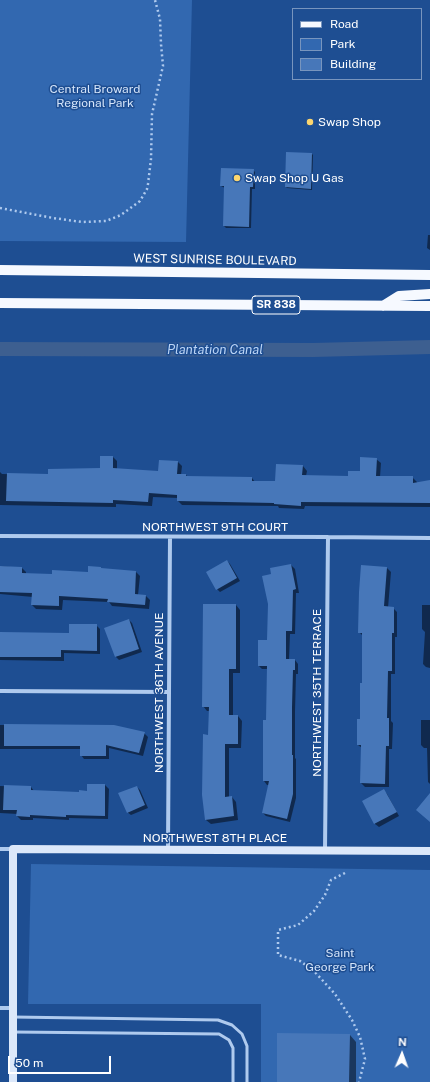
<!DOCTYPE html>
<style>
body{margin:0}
#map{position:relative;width:430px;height:1082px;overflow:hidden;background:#1e4e92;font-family:"Public Sans",sans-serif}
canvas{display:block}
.legend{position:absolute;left:292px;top:8px;width:130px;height:72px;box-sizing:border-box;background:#1e4e92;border:1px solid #7895be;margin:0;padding:5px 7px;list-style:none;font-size:12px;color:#fff}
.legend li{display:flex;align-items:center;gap:8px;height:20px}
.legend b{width:20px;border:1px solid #7895be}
.north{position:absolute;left:382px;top:1034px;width:40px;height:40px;-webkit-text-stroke:3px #1e4e92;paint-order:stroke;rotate:2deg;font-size:11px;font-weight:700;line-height:16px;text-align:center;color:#fff}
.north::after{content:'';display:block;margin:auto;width:14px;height:18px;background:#fff;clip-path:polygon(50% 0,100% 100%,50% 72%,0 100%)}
.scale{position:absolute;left:8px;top:1056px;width:103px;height:18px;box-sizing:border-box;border:2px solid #fff;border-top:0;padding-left:5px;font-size:12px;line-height:14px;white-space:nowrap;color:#fff;-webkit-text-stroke:3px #1e4e92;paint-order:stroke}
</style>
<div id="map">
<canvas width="430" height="1082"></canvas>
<ul class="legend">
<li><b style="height:5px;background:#f6f9ff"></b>Road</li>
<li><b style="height:11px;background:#3268b0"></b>Park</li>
<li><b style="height:11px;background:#4777b9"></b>Building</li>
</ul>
<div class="north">N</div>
<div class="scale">50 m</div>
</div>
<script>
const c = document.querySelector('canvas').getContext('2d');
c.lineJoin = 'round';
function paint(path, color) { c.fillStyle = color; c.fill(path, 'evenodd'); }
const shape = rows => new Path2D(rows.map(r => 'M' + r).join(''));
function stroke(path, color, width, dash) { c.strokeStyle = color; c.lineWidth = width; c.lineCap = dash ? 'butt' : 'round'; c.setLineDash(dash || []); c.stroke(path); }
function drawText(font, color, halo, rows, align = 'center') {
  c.font = font + ' "Public Sans",sans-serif'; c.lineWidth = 3; c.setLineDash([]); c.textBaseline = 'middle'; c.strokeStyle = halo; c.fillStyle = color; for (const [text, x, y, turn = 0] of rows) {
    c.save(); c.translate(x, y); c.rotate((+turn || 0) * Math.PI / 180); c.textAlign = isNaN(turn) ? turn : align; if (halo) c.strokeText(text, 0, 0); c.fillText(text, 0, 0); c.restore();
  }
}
const green = shape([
 [0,0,192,0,186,242,0,241],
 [31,864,430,870,430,1082,261,1082,261,1004,28,1004]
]);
const shadow = shape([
 [287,153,312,154,313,155,312,190,287,188,286,187],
 [253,170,255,172,255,189,252,189,251,228,226,228,224,226,225,188,221,186],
 [428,235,430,235,430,250,427,248],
 [113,457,117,461,117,469,159,472,178,462,182,466,181,475,186,475,188,477,252,478,255,482,276,482,303,466,307,471,306,476,349,477,361,472,376,459,381,463,380,477,412,477,417,482,417,483,430,481,430,507,305,506,304,509,279,508,278,506,182,505,178,501,178,498,153,497,152,506,116,504,116,507,0,505,0,472,2,474,49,475,101,469],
 [227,561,230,564,240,581,220,592,217,589],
 [291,565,295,569,299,593,296,593,295,634,290,634,289,660,295,660,298,664,298,674,296,674,295,711,295,758,296,759,296,798,290,822,266,816,263,813,270,785,267,785,264,781,267,721,268,669,262,669,259,666,268,641,273,575],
 [0,566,22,568,26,572,26,574,53,575,89,573,102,569,136,572,140,576,138,595,146,596,150,600,149,609,112,606,109,602,63,600,62,610,36,609,32,605,33,597,0,594],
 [387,568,391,572,388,608,393,608,397,612,397,637,395,637,395,674,391,674,391,721,393,723,392,749,389,749,389,787,365,787,361,783,362,748,358,745,363,684,363,636,359,632],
 [204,605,236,605,240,610,240,673,233,673,233,716,238,716,242,721,241,748,229,748,229,798,232,797,236,802,238,820,211,824,206,820,210,711,207,711,203,706],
 [422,605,430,605,430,668,426,667,423,664,425,632,422,629],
 [129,620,132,623,142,652,119,660,115,656],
 [96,625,100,629,100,654,64,653,64,661,0,660,0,633,70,634],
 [430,712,430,784,428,782,427,748,424,748,421,745,421,720,430,720],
 [0,725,114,726,144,733,148,737,143,756,109,748,109,759,84,759,81,755,81,749,0,749],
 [105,785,109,789,108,819,69,818,69,820,33,818,33,820,21,820,17,816,18,814,0,813,0,786,31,787,34,791,80,793,88,792],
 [137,787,140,790,148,808,131,815,127,812],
 [384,791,387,794,399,816,379,827,375,824,363,802],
 [350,1035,356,1042,356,1082,278,1082]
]);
const canal = shape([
 [0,349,313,350,430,347]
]);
const building = shape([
 [286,152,312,153,311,189,285,187],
 [221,168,254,169,253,187,250,187,249,227,223,226,224,186,220,186],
 [100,456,113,456,113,468,158,471,159,460,178,461,177,474,186,474,186,476,252,477,252,481,275,481,276,464,303,465,302,475,348,476,348,471,360,471,360,457,377,458,376,476,413,476,413,483,430,480,430,503,301,502,301,506,274,504,274,503,177,501,177,495,149,493,148,502,113,500,113,503,6,501,7,473,48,474,48,469,100,468],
 [227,560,237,578,216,590,206,572],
 [291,564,296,589,293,590,292,631,286,631,286,659,295,659,295,670,293,670,292,707,292,755,293,755,293,794,287,819,262,813,269,781,263,781,263,720,266,720,267,666,258,666,258,640,267,640,268,604,262,576,271,574,270,568],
 [361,565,387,567,384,606,394,607,394,633,392,633,392,671,388,671,387,718,389,718,389,746,386,746,385,784,360,783,361,745,357,745,357,719,360,719,360,683,362,683,362,633,358,633,359,592],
 [0,566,22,567,22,573,52,574,52,570,88,572,88,566,101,567,101,568,136,571,135,594,146,595,145,605,107,602,108,599,59,596,59,606,31,605,32,593,0,592],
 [203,604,236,604,236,669,229,669,229,715,238,715,238,744,225,744,225,797,232,796,234,816,205,820,202,795,203,734,208,735,209,707,202,707],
 [129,619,139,649,115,657,104,628],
 [69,624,97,624,97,651,61,650,61,657,0,657,0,632,69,633],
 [4,724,114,725,145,732,139,753,106,745,106,756,80,756,80,746,4,746],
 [87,784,105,784,105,816,66,815,66,817,30,815,30,817,16,816,17,810,3,810,4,785,31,786,31,790,79,792,79,790,87,791],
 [137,786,145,805,127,813,118,793],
 [384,789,397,812,374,824,362,801],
 [430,793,430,822,416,810],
 [277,1033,350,1034,349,1082,277,1082]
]);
const path = shape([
 [0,208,53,218,82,222,106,221,121,215,140,201,147,189,148,184,151,159,152,114,163,66,161,44,160,19,155,0],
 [345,873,331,880,325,895,314,911,298,925,278,930,278,955,300,961,314,971,335,994,352,1020,360,1037,365,1059,359,1082]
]);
const lane = shape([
 [13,1017,218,1020,232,1025,242,1034,247,1046,247,1082],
 [13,1032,219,1034,229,1040,233,1048,233,1082]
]);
const street = shape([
 [0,536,328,537,430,538],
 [0,691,169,692],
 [0,849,13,849],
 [168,849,169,692,170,537],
 [325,850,328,537],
 [0,1008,13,1008]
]);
const secondary = shape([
 [13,1082,13,849,430,851]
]);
const primary = shape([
 [0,270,430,275],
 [0,303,430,306],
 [383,306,399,296,430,294]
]);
const markers = [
 [310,122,4,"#fcd66f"],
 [237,178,4,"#fcd66f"]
];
const shields = [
 [276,305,48]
];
const shieldNames = [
 ["SR 838",276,305]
];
const parkNames = [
 ["Central Broward",95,89],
 ["Regional Park",95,103],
 ["Saint",340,953],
 ["George Park",340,967]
];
const poiNames = [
 ["Swap Shop",318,122],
 ["Swap Shop U Gas",245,178]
];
const streetNames = [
 ["WEST SUNRISE BOULEVARD",215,260,1],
 ["NORTHWEST 9TH COURT",215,527],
 ["NORTHWEST 36TH AVENUE",159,693,-90],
 ["NORTHWEST 35TH TERRACE",317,693,-90],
 ["NORTHWEST 8TH PLACE",215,838]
];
const waterNames = [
 ["Plantation Canal",215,350]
];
paint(green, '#3268b0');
paint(shadow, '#0007');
stroke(canal, '#3d5f90', 14);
paint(building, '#4777b9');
stroke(path, '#afcaee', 2.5, [2, 3]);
stroke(lane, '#afcaee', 3);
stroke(street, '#afcaee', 4);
stroke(secondary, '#dce8fa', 8);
stroke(primary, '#f6f9ff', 10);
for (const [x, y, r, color] of markers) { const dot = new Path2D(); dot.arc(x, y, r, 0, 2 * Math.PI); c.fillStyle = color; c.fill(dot); stroke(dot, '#1e4e92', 1.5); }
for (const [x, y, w] of shields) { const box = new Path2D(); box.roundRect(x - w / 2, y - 9, w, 18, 3); c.fillStyle = '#1e4e92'; c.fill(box); stroke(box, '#fff', 1); }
drawText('bold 11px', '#fff', null, shieldNames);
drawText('12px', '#d5e5fa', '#1e4e92', parkNames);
drawText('12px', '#fff', '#1e4e92', poiNames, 'left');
drawText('12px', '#fff', '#1e4e92', streetNames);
drawText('italic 13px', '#bbd4f5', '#1e4e92', waterNames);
</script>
